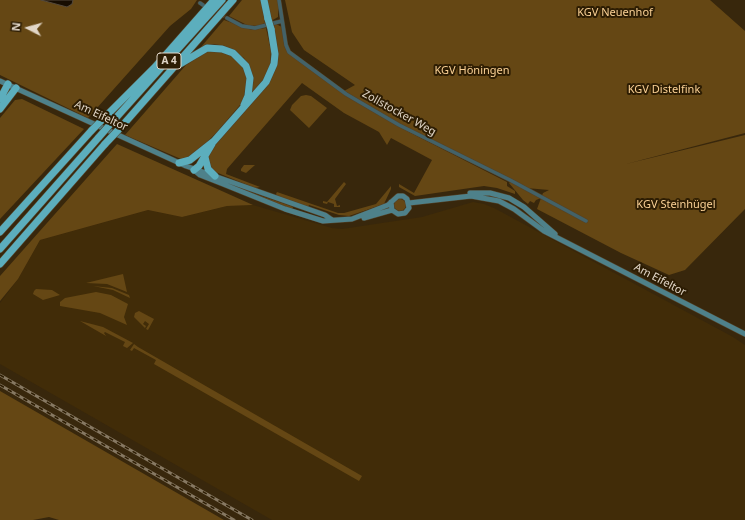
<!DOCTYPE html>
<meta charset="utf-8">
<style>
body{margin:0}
#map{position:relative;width:745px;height:520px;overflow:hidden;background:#38270c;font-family:"Noto Sans",sans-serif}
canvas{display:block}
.north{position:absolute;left:8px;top:8px;width:40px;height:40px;-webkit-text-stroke:3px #2d1d03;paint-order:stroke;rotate:276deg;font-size:11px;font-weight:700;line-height:16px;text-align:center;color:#e1d6c7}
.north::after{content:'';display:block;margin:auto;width:14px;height:18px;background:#e1d6c7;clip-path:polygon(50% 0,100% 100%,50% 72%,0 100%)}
</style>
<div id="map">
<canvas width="745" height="520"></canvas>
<div class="north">N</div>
</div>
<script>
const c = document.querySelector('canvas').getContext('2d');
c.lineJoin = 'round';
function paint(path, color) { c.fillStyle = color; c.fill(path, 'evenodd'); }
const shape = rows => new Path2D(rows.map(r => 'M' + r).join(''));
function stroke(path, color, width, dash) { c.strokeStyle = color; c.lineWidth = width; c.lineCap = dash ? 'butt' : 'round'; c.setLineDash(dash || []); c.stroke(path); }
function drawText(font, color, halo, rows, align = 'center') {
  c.font = font + ' "Noto Sans",sans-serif'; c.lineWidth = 4; c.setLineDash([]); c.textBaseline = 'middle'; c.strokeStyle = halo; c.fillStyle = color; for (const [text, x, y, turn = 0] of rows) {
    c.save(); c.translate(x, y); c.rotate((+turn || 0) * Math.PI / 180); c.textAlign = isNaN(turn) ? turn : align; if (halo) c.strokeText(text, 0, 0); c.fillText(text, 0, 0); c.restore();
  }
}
const built = shape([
 [473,202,484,204,494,208,733,337,745,345,745,520,272,520,0,364,0,303,18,279,40,240,148,210,182,217,227,206,253,205,332,228,342,229,422,217]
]);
const green = shape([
 [0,0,197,0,191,9,170,26,88,118,0,75],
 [242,0,261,0,265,23,258,26,247,25,229,16],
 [267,0,280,0,278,7,278,17,271,21],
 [285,0,710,0,745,31,745,133,626,164,745,135,745,209,685,270,669,275,621,253,537,209,541,198,536,200,534,203,530,201,528,204,523,200,509,183,510,182,541,198,543,193,549,190,526,188,410,130,344,91,355,85,304,50,292,32],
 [224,20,252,30,266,28,271,51,270,66,265,79,251,96,252,76,244,58,225,46,213,44,201,47],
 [276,24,282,27,285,47,347,96,409,132,507,182,507,186,515,191,515,194,497,188,484,186,415,196,399,187,399,184,414,193,432,160,391,138,387,145,379,132,344,113,302,83,227,169,226,174,260,187,255,188,213,171,207,159,211,150,267,86,276,62,278,49,272,27],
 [209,50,228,53,242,65,247,78,244,97,240,105,216,133,194,155,181,159,125,135,186,65],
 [306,95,311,96,327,108,309,128,290,110,292,105,301,96],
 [22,99,84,129,0,219,0,118,15,100],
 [117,144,253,205,227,206,182,217,148,210,40,240,18,279,0,301,0,276],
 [244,165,255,165,246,173,241,171,241,169],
 [344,182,346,184,335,199,337,206,340,205,340,207,334,207,334,204,328,202,327,204,323,203,323,201,327,202],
 [223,183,288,205,293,207,292,210],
 [391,186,391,189,384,204,349,216,339,215,309,205,308,207,277,196,276,194,277,192,338,213,344,213,376,204],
 '394 205a6 6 0 1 1 12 0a6 6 0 1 1-12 0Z',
 [123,274,127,292,107,284,86,283],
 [93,286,112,288,129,295,130,298,113,290],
 [36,289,52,290,60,295,43,300,33,294,34,291],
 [96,292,111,295,128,304,124,317,127,325,100,313,60,306,60,302,65,298],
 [139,311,154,319,148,330,146,329,149,324,145,321,143,324,146,326,145,328,134,317,135,313],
 [80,321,103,327,133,343,127,348,123,346,125,342,105,332,104,333,106,336],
 [134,344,138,347,362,476,359,481,154,364,156,360,134,348,132,351,130,350],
 [0,391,224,520,59,520,49,517,33,520,0,520]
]);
const water = shape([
 [41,0,73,0,72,4,67,7,41,0]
]);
const streetTunnel = shape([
 [212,10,227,18]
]);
const street = shape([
 [279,0,286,45,289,52,346,94,399,125,510,180,586,221],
 [200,3,203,5],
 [227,18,242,26,255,28,282,21]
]);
const secondary = shape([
 [0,81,186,166,325,215,332,220],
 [194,170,200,175,223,184,285,209,323,221,352,219,388,205,398,196,403,196,407,199,409,208,405,213,398,214,392,210,391,202],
 [470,193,490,193,509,198,524,207,555,234],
 [409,203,471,196,499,201,514,209,544,231,745,334],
 [364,218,392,210]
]);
const highway = shape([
 [264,0,268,19],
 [180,64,207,48,222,49,233,53,246,66,250,78,248,96,244,105],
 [0,99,8,84],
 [0,109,16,88],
 [106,116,155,67,214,0],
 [114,120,222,0],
 [122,126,233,0],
 [205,157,208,169,215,176],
 [179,163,190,160,214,141,266,82,274,64,275,54,271,29],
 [194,170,199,166,212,144],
 [0,232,92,130],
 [0,249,99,137],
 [0,264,105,144]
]);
const rail = shape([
 [0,375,252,520],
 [0,385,234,520]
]);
const highwayBridge = shape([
 [268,19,271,29],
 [92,130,106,116],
 [99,137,114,120],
 [105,144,122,126]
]);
const shields = [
 [169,61,24]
];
const shieldNames = [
 ["A 4",169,61]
];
const parkNames = [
 ["KGV Neuenhof",615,13],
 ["KGV Höningen",472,71],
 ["KGV Distelfink",664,90],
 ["KGV Steinhügel",676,205]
];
const streetNames = [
 ["Zollstocker Weg",399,113,29],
 ["Am Eifeltor",101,116,25],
 ["Am Eifeltor",660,280,28]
];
paint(built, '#412c08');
paint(green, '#654714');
paint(water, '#170d01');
stroke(water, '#54493c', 1);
stroke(streetTunnel, '#514128', 3.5, [3.5, 2]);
stroke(street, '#53432a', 4.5);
stroke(secondary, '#53432a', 6);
stroke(highway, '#53432a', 8);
stroke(street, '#436268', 3.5);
stroke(secondary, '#4e818a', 5);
stroke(highway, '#5caebd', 7);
stroke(rail, '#867862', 3);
stroke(rail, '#2d1d03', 1.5, [4.5]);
stroke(highwayBridge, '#53432a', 8, []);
stroke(highwayBridge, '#5caebd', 7);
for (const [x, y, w] of shields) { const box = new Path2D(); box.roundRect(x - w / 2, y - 8, w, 16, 3); c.fillStyle = '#2d1d03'; c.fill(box); stroke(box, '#e1d6c7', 1); }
drawText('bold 10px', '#e1d6c7', null, shieldNames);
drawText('11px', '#fbd195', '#2d1d03', parkNames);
drawText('11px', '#e1d6c7', '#2d1d03', streetNames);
</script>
